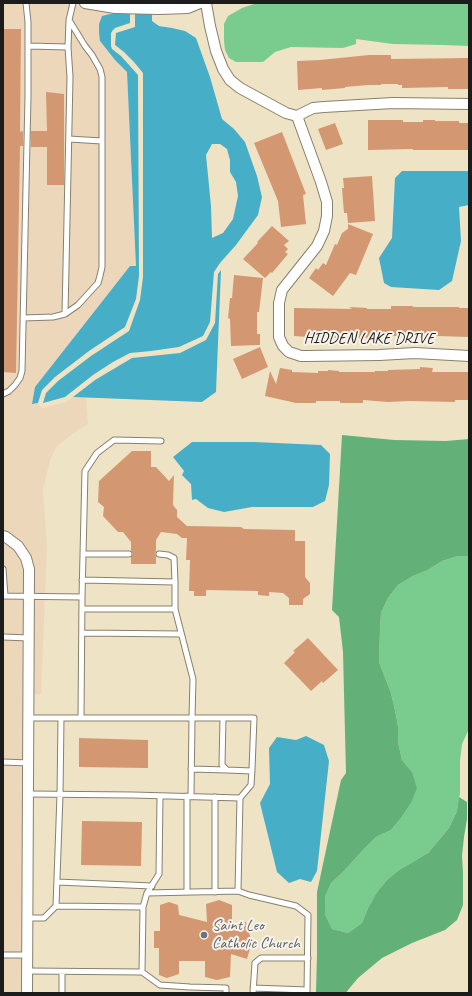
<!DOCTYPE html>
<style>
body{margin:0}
#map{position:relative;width:472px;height:996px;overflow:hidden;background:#efe3c5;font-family:Caveat,sans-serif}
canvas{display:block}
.frame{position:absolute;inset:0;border:4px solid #1c1c1c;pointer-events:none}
</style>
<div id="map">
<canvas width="472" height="996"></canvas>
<div class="frame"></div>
</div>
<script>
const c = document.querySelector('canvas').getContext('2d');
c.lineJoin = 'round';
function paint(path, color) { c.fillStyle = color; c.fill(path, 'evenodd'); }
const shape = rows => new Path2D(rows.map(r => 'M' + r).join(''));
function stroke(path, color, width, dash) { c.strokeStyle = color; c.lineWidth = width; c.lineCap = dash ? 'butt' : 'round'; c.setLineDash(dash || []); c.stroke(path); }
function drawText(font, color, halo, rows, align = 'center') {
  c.font = font + ' Caveat,sans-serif'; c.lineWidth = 4; c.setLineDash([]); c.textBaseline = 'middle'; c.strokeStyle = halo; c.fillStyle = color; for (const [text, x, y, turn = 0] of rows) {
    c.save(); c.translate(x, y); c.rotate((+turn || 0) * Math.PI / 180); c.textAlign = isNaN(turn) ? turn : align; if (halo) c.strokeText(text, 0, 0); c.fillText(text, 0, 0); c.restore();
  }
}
const built = shape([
 [3,3,130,3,130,14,110,14,100,41,115,60,127,72,136,266,130,266,35,387,32,404,38,403,40,407,43,408,66,402,73,397,86,398,88,424,79,429,57,446,50,460,43,490,47,548,41,694,23,696,22,993,3,993]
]);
const green = shape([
 [257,3,469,3,469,46,442,45,393,44,356,39,356,44,343,48,291,47,275,52,263,62,236,62,229,58,225,50,224,41,224,24,228,16,242,8],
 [458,556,469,556,469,729,462,744,460,761,460,793,457,811,449,828,428,853,399,870,387,880,377,892,368,908,362,923,348,933,332,929,325,914,325,897,331,883,343,872,364,849,376,837,391,830,401,818,411,803,412,772,402,760,398,742,398,726,395,710,391,693,379,662,380,629,381,613,388,598,398,585,413,576,428,570,442,561]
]);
const forest = shape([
 [342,435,394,440,446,441,469,439,469,556,458,556,442,561,428,570,413,576,398,585,388,598,381,613,380,629,379,662,391,693,395,710,398,726,398,742,402,760,412,772,417,788,411,803,401,818,391,830,376,837,364,849,343,872,331,883,325,897,325,914,332,929,348,933,362,923,368,908,377,892,387,880,399,870,428,853,449,828,457,811,459,797,467,802,467,819,464,837,462,856,463,872,463,905,457,920,445,930,412,943,382,958,358,978,348,990,346,993,316,993,317,955,317,892,341,780,346,773,343,652,339,617,332,610]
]);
const water = shape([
 [135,3,152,3,152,21,159,26,172,28,185,31,196,38,210,77,222,119,234,129,245,142,257,176,262,197,258,215,236,245,220,263,214,272,210,322,203,336,179,347,151,351,130,353,113,362,93,375,65,397,43,403,46,393,58,381,91,356,129,331,140,300,143,277,143,73,134,62,124,52,115,45,116,33,135,27],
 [212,144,220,144,227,149,230,160,230,172,236,182,238,196,233,219,223,233,212,238,211,206,206,155],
 [110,14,130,14,130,23,115,28,113,30,111,33,111,46,112,49,121,56,138,75,139,276,136,299,125,327,89,351,55,377,42,390,38,403,32,404,35,387,130,266,136,266,127,72,115,60,100,41,99,33,99,24,102,16],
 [402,171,469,171,469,205,459,207,461,241,452,281,439,290,391,287,384,283,379,258,392,238,395,178],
 [221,270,216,392,202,402,73,397,95,380,132,358,151,356,180,353,206,340,215,323,218,274],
 [192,442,254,442,321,445,330,454,329,485,325,501,313,507,252,507,224,512,208,508,196,499,192,500,191,484,182,475,184,471,173,457],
 [306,736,324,745,329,761,317,871,311,882,300,879,289,883,277,872,260,803,270,784,269,748,277,737,296,740]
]);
const building = shape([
 [3,29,21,29,20,132,23,131,23,146,20,146,16,373,3,372],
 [369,55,391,55,391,59,469,58,469,89,448,89,448,87,402,88,402,85,398,85,398,84,381,84,381,85,368,85,345,87,345,88,322,90,322,88,298,90,297,61,320,60],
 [46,92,64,94,64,185,47,185,47,147,31,147,31,131,47,131],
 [368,120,403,120,403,122,423,122,423,120,435,120,435,121,459,121,459,123,469,123,469,150,413,150,413,149,368,150],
 [335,123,343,144,326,150,318,129],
 [282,132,306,194,303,195,306,224,281,227,278,201,254,143],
 [372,176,375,221,348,223,347,213,344,213,342,188,344,188,343,178],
 [348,224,373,234,356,275,350,273,333,296,309,278,316,268,318,270,323,263,326,265,335,244,337,245,342,233,348,229],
 [272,226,289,241,284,245,288,249,285,252,288,254,272,273,271,272,265,278,243,259,258,243,257,242],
 [234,275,263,278,259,312,257,312,257,334,260,334,260,345,231,346,230,319,228,318,230,298,232,298],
 [391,306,413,306,413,307,459,307,459,308,469,308,469,337,437,336,427,336,427,337,414,337,414,336,380,336,380,338,322,338,294,336,294,308,352,309,349,307,367,308,367,309,391,309],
 [260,347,268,367,242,379,233,359],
 [420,367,433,368,432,372,469,372,469,400,455,400,455,402,409,401,388,402,363,400,363,403,340,403,340,401,316,401,316,403,296,403,265,396,270,371,276,384,280,368,292,370,292,372,318,373,318,371,328,371,328,370,339,371,339,372,375,372,375,371,388,371,388,370,420,369],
 [132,451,151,451,151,467,156,467,169,481,174,475,173,505,177,510,177,517,187,526,241,527,244,529,295,530,295,541,305,541,305,577,310,583,310,594,303,599,303,605,289,605,289,598,283,593,269,592,269,596,258,595,258,591,206,590,206,596,194,596,194,591,189,591,190,560,186,560,187,538,182,538,177,534,161,532,156,540,156,551,155,554,156,557,156,564,131,564,131,557,133,554,131,551,131,542,123,532,118,532,103,516,104,507,98,502,99,481],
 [308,638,338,670,323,683,322,681,311,691,284,663,295,652,293,651],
 [79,738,148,740,148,768,79,767],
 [82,821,142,822,141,866,81,865],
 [219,900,232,905,232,925,246,922,250,936,251,945,247,959,231,954,230,977,217,980,205,977,205,961,179,961,179,974,167,978,159,975,159,948,154,948,154,931,160,931,160,905,169,902,178,905,179,915,207,922,206,904]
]);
const service = shape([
 [28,46,68,47,69,21],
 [69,139,102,141],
 [65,314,70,77,68,47],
 [23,318,53,317,65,314,78,305,98,283,100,276,102,267,102,77,100,69,92,55,85,46,69,20,73,3],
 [3,394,9,391,15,385,20,378,22,371,28,96,28,22,26,3],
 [83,554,129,554],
 [159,554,168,555,174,558,175,582],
 [3,569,5,596],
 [3,596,82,597,85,471,97,453,114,440,161,441],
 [82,609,175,609],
 [82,633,181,634],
 [3,637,29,638],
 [29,718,192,718,193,679,175,609,175,582,82,580],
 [81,718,82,597],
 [223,718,222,765,227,770,252,771],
 [3,762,29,763],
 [191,769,227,770],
 [29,794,133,795,240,798],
 [187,796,187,892],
 [191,796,192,718,254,718,252,769,251,785,240,798,238,891],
 [57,882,152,886],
 [215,892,215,797],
 [147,893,238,891,249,895,296,906,308,915,307,993],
 [56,906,60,795,61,718],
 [28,918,44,918,56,906,143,907],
 [3,955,28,955],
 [28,971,142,972,160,985,190,987,226,988,226,993],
 [142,972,143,907,147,893,159,874,160,796],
 [253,988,307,990],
 [62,993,62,972],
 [253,993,255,963,261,958,308,958]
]);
const minor = shape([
 [85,3,115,8,159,9,188,8,200,3],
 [206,3,210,26,216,51,223,69,230,80,240,88,286,113,297,116],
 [469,104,393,103,324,107,313,108,297,116,321,182,327,202,327,216,324,231,317,246,282,290,279,303,279,337,283,346,289,352,301,356,306,356,379,355,415,353,469,356],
 [3,536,6,537,18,546,26,558,29,569,27,993]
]);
const markers = [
 [204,935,4,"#6b7280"]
];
const streetNames = [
 ["HIDDEN LAKE DRIVE",369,339]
];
const worshipNames = [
 ["Saint Leo",212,926],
 ["Catholic Church",212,944]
];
paint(built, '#edd7bb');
paint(green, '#7acc8e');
paint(forest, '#63b079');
paint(water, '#47aec7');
paint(building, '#d39772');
stroke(service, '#868070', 7);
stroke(minor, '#868070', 12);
stroke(service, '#fff', 5);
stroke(minor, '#fff', 10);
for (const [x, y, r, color] of markers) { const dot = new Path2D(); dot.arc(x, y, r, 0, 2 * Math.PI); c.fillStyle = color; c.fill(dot); stroke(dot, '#f7f3e8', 1.5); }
drawText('16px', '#1c1c1c', '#f7f3e8', streetNames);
drawText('16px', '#5b616d', '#f7f3e8', worshipNames, 'left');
</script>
